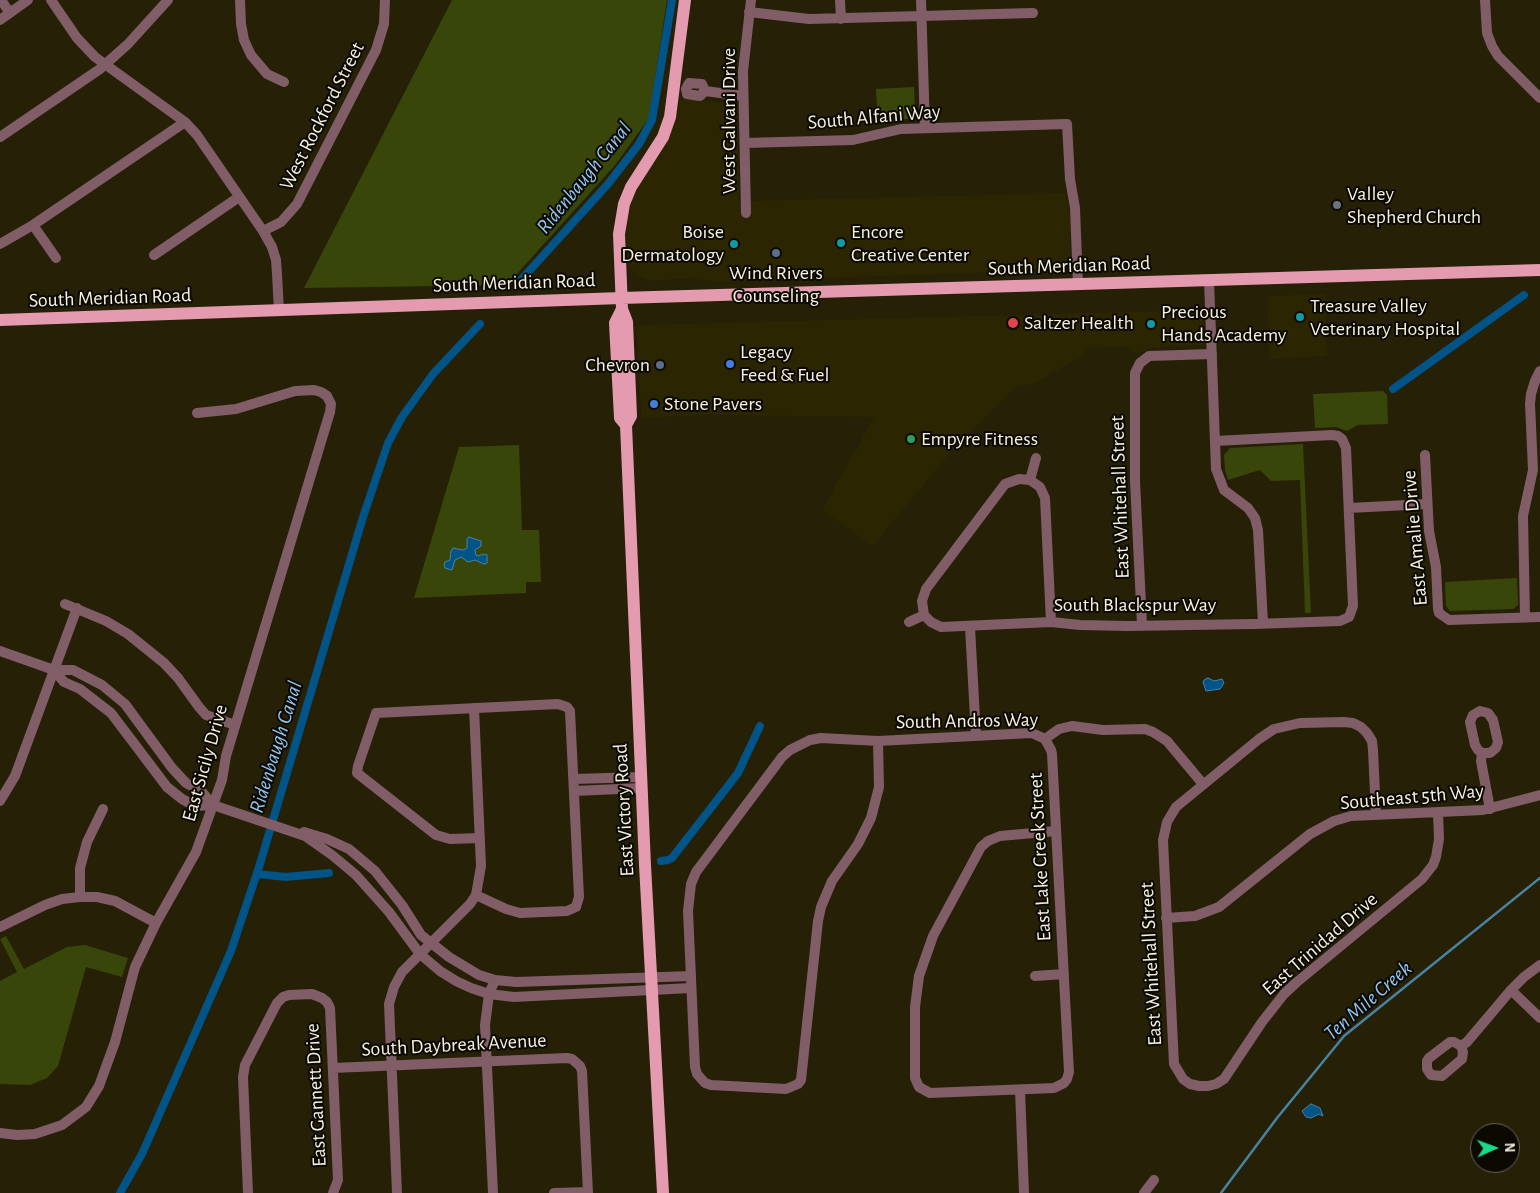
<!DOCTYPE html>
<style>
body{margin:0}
#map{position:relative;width:1540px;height:1193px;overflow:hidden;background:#252006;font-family:"Alegreya Sans",sans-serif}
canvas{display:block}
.north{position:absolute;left:1470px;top:1123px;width:50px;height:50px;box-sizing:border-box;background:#0c0902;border:1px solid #6a665c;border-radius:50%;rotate:88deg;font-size:14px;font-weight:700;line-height:20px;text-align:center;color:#f6f2e2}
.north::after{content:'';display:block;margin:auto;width:18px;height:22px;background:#1ad988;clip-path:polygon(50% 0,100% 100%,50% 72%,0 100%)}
</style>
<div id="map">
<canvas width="1540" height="1193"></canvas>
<div class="north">N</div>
</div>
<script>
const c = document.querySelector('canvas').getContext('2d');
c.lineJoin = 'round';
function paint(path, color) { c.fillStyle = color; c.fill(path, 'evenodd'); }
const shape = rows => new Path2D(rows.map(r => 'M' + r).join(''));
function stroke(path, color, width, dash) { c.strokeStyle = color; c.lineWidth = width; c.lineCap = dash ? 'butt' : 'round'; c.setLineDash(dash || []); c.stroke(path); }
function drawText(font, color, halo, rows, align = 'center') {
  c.font = font + ' "Alegreya Sans",sans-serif'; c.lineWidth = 4; c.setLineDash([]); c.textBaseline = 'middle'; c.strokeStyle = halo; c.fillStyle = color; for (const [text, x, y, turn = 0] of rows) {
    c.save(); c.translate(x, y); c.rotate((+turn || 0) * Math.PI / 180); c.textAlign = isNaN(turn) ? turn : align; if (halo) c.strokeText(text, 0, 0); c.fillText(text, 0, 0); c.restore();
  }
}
const built = shape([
 [680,98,736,104,739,201,1065,193,1070,216,1070,260,1064,267,1000,272,715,282,693,278,649,281,634,274,626,259,627,222,634,194,644,175,661,153,674,125],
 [1325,294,1327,356,1270,359,1267,296],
 [1203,310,1204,345,1151,348,1138,354,1126,347,1085,348,1085,355,1033,384,1019,386,1012,391,954,448,873,546,822,510,874,417,709,415,641,418,637,325]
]);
const green = shape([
 [452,0,667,0,649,118,616,164,507,285,304,288],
 [914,87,915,114,913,118,878,123,876,89],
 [1383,391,1387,395,1388,424,1358,425,1347,431,1336,427,1315,428,1313,394],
 [1303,444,1311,613,1305,613,1300,480,1271,481,1260,470,1228,480,1225,470,1224,455,1230,448],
 [519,445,522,530,539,530,541,582,526,582,526,593,414,598,459,447],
 [1517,578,1518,605,1513,609,1450,611,1446,606,1445,582],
 [6,936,24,969,67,947,85,945,128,958,122,977,86,967,58,1066,47,1078,30,1085,0,1084,0,981,17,972,0,939]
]);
const water = shape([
 [469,537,481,541,481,546,475,550,476,555,478,556,484,554,487,555,487,563,484,564,475,560,468,562,461,557,455,560,452,570,445,568,444,565,445,562,450,560,451,551,453,548,463,550,467,548,467,539,469,537],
 [1208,678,1214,681,1222,679,1224,683,1220,689,1206,691,1203,682,1204,680,1208,678],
 [1311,1104,1320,1108,1323,1116,1319,1114,1311,1118,1306,1117,1302,1111,1311,1104]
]);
const stream = shape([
 [1221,1193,1277,1118,1344,1036,1540,878]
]);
const canal = shape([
 [520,281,608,184,639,144,652,120,672,0],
 [1393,389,1524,295],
 [661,861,668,860,672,858,738,773,760,726],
 [257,874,286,877,329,873],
 [120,1193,142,1154,231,951,259,867,363,517,388,443,402,417,433,374,480,324]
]);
const minor = shape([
 [1,0,10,13],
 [51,0,77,38,95,57,185,122,197,135,263,231,272,247,276,260,277,274,279,311],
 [240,0,241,24,244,40,251,55,267,74,284,82],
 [840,0,841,19],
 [921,0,925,128],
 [1485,0,1487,33,1492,46,1498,56,1540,98],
 [749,12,809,19,1033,13],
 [0,20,28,0],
 [689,83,702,84,705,91,700,96,687,94,686,89,689,83],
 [705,91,743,96],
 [0,137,100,69,128,44,168,0],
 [745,143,853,140,901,129,1067,124,1070,179,1075,208,1078,285],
 [746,213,743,71,751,0],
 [33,225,56,258],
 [263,231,281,222,297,204,376,50,384,24,385,0],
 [0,244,33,225,185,122],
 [154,255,239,197],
 [1209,280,1216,469,1224,490,1248,508,1255,518,1258,530,1263,623],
 [1425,455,1429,531,1436,567,1438,609,1439,613,1449,620,1540,617],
 [1030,480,1036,458],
 [1349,508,1427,504],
 [65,604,106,621,128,634,164,663,178,678,199,707,206,715,235,725],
 [924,615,931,622,941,627,1051,622,1080,625,1127,626,1254,624,1340,621,1349,617,1353,606,1346,448,1342,439,1338,436,1332,435,1215,441],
 [924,615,922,601,926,589,1005,484,1019,479,1030,480,1040,487,1045,498,1051,622],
 [1525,617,1523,516,1533,470,1530,404,1531,394,1535,381,1540,371],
 [909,622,924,615],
 [1142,625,1135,481,1135,373,1140,363,1149,356,1212,354],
 [970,627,976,736],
 [0,651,54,670,73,670,102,685,125,704,172,768,186,783,202,792,213,805],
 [54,670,64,682,80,689,111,713,167,787,182,799,195,806,213,805,305,836,332,855,356,875,389,912,420,954,440,971,456,981,471,988,489,994,514,997,691,988],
 [1480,711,1488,713,1493,720,1498,742,1496,748,1490,753,1482,753,1478,750,1475,745,1470,722,1473,715,1480,711],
 [1045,739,1059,729,1072,726,1103,730,1145,729,1153,732,1167,741,1203,784],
 [878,741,879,787,871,818,858,844,832,881,821,907,818,921,801,1080,798,1084,786,1089,711,1085,705,1083,697,1074,695,1067,688,911,691,884,696,872,717,844,782,757,790,750,810,740,821,738,878,741,1032,733,1045,739,1051,750,1052,754,1069,1072,1067,1079,1064,1083,1054,1088,930,1093,919,1087,915,1078,915,1007,919,976,933,936,981,847,988,841,1000,836,1056,831],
 [1482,753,1481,761,1490,809],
 [574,779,641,777],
 [574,791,642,788],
 [0,801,15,776,77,608],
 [1376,815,1373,750,1372,741,1367,733,1361,727,1353,723,1344,722,1300,723,1274,729,1259,739,1176,807,1167,822,1163,840,1174,1064,1183,1079,1190,1084,1199,1086,1208,1086,1216,1084,1224,1079,1262,1022,1284,994,1297,982,1422,879,1433,865,1436,857,1439,839,1438,812],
 [304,832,327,839,349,849,375,871,402,905,421,935,449,957,479,975,495,980,516,982,691,976],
 [476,895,506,909,520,913,567,911,576,907,579,897,570,711,567,707,558,704,376,713,358,766,357,773,436,835,450,839,480,838],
 [80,897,80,868,87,842,103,809],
 [1166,918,1195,916,1219,907,1310,834,1334,821,1351,816,1483,810,1540,795],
 [0,927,45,905,62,899,80,897,97,897,115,901,156,923],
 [1035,976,1064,974],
 [1511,990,1540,1018],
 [1450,1042,1454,1042,1461,1046,1463,1052,1462,1059,1442,1076,1431,1075,1427,1069,1427,1061,1429,1058,1450,1042],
 [1461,1046,1467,1042,1511,990,1524,977,1540,965],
 [333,1068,567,1058,572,1059,580,1066,582,1071,588,1193],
 [1020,1090,1024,1193],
 [0,1133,17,1135,35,1134,62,1125,86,1107,99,1086,115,1042,135,967,156,923,196,852,222,780,226,756,330,412,331,404,327,396,321,392,314,390,295,391,236,409,197,413],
 [248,1193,243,1077,245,1065,277,1003,283,997,289,995,312,994,322,998,327,1002,330,1008,338,1180,333,1193],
 [397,1193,389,1004,394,987,402,972,470,904,476,895,481,866,474,708],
 [493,1193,485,1025,489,994,495,980],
 [554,1193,588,1192],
 [1144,1193,1154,1180]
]);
const major = shape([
 [622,309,615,323,620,418,626,425],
 [0,320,621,298,1540,270],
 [663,1193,645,865,626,425,631,416,627,322,622,309,619,234,624,204,631,187,663,137,670,117,685,0]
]);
const markers = [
 [1337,205,5,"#6b7280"],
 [841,243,5,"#0f9aa8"],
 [734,244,5,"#0f9aa8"],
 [776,253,5,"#5c6f8a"],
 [1300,317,5,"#0f9aa8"],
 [1013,323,6,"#e0444e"],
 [1151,324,5,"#0f9aa8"],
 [730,364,5,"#3f7fe0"],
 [660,365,5,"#5c6f8a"],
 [654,404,5,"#3f7fe0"],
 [911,439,5,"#2e9e5b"]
];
const streetNames = [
 ["West Rockford Street",322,116,-63],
 ["South Alfani Way",874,117,-5],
 ["West Galvani Drive",729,121,-90],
 ["South Meridian Road",1069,266,-2],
 ["South Meridian Road",514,283,-2],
 ["South Meridian Road",110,298,-2],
 ["East Whitehall Street",1120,497,-92],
 ["East Amalie Drive",1415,538,-95],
 ["South Blackspur Way",1135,605],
 ["South Andros Way",967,721,-1],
 ["East Sicily Drive",205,763,-74],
 ["Southeast 5th Way",1412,797,-5],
 ["East Victory Road",624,810,-93],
 ["East Lake Creek Street",1040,857,-93],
 ["East Trinidad Drive",1320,944,-41],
 ["East Whitehall Street",1151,964,-93],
 ["South Daybreak Avenue",454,1045,-3],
 ["East Gannett Drive",316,1095,-93]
];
const poiNames = [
 ["Valley",1347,194],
 ["Shepherd Church",1347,217],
 ["Boise",724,232,"right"],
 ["Dermatology",724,255,"right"],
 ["Encore",851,232],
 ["Creative Center",851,255],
 ["Wind Rivers",776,273,"center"],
 ["Counseling",776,296,"center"],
 ["Treasure Valley",1310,306],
 ["Veterinary Hospital",1310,329],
 ["Precious",1161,312],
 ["Hands Academy",1161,335],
 ["Saltzer Health",1024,323],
 ["Legacy",740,352],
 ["Feed & Fuel",740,375],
 ["Chevron",650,365,"right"],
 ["Stone Pavers",664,404],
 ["Empyre Fitness",921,439]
];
const waterNames = [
 ["Ridenbaugh Canal",584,178,-51],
 ["Ridenbaugh Canal",276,747,-73],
 ["Ten Mile Creek",1368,1001,-41]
];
paint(built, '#2c2502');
paint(green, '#39460a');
paint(water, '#005487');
stroke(water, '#4a83a2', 1);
stroke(stream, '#4a83a2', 2.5);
stroke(canal, '#005487', 8);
stroke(minor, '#815d67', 10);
stroke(major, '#e49aaf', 12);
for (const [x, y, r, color] of markers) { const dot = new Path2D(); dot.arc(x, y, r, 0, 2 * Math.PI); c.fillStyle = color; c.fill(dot); stroke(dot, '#0c0902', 2); }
drawText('20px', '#f6f2e2', '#0c0902', streetNames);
drawText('20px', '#f6f2e2', '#0c0902', poiNames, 'left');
drawText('italic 21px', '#93c7f3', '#0c0902', waterNames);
</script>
